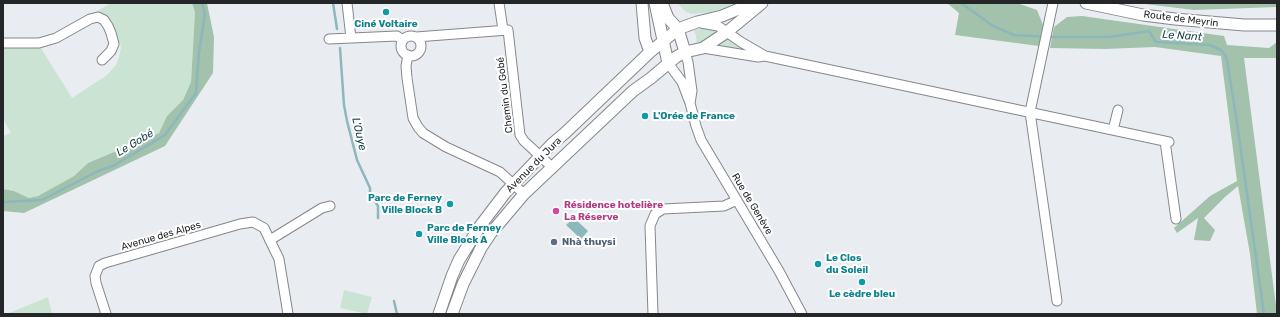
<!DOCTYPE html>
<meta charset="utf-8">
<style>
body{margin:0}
#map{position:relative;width:1280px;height:317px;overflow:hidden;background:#e9edf2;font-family:Rubik,sans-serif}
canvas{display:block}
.frame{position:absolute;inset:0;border:4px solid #242628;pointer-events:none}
</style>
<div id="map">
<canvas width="1280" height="317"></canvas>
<div class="frame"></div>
</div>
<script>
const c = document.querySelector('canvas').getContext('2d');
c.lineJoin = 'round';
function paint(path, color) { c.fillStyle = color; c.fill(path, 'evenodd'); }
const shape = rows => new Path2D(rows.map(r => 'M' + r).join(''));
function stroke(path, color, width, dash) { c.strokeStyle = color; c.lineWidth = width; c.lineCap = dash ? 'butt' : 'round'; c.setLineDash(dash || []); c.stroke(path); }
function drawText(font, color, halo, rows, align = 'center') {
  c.font = font + ' Rubik,sans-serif'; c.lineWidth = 4; c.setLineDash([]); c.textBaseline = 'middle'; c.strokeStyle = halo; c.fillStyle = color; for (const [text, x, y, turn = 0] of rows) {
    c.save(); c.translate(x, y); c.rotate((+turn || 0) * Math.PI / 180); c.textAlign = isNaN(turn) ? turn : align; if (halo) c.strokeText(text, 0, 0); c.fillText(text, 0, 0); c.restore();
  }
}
const green = shape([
 [111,3,192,3,195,12,191,82,183,100,167,116,159,133,88,163,74,176,38,196,29,198,14,191,3,189,3,136,11,133,3,119,3,47,34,46,41,48,72,98,107,75,116,65,119,57,121,48,120,43,92,14],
 [677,3,734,3,724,8,711,12,692,14,686,12],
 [708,28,713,28,721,32,697,46,696,36,694,30],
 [727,36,757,54,712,46],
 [344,290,372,297,367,314,340,308],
 [48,297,52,314,7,314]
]);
const forest = shape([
 [192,3,207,3,214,37,213,73,165,146,24,213,3,211,3,189,14,191,29,198,38,196,74,176,88,163,159,133,167,116,183,100,191,82,195,12],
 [947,3,1017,3,1037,10,1043,25,1039,46,955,35,959,13],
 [1137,3,1277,3,1277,7,1194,10],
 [1082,16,1224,36,1227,45,1269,48,1277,42,1277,58,1244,58,1277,314,1257,314,1250,254,1238,186,1225,197,1204,218,1215,230,1210,241,1194,240,1198,218,1177,233,1174,228,1210,196,1237,181,1221,56,1155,47,1105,49,1050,48,1054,27,1067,17]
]);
const water = shape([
 [574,218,588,231,581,239,566,225]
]);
const stream = shape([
 [333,3,337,29],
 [961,3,993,26,1014,35,1048,37,1109,37,1149,31,1156,42,1210,45,1221,50,1225,55,1227,60,1236,116,1264,314],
 [340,48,344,105,347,121,357,160,370,188,370,194,378,206,378,218],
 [3,202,42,200,98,171,113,166,165,135,196,93,199,52,205,14,202,3],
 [394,301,397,314]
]);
const minor = shape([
 [347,3,351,38],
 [499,3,503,30],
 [1053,3,1030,112,1057,301],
 [701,23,718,26,741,42,765,56,758,57,703,48],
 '401 46a10 10 0 1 1 20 0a10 10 0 1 1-20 0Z',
 [416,37,508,30,520,135,524,141,553,168],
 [329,39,397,36,403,40],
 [3,43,39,43,56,38,90,19,98,17,104,20,108,26,111,33,114,44,111,51,102,60],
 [685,52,688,62,692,91,690,103],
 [408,55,406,66,407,78,413,118,418,127,423,133,446,147,500,172,524,194],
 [765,56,1169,142],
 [668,63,682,82,690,103,696,126,701,140,779,271,802,314],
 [1113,130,1118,110],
 [1165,141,1176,219],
 [270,240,322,208,330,206],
 [106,314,96,283,95,276,99,266,105,263,240,224,253,222,264,228,279,259,288,314],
 [653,314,650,226,655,214,663,209,724,206,737,200]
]);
const major = shape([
 [642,3,645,38,650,52],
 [655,3,668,63],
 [662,3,668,18,678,29,685,52],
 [1086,3,1143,15,1175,19,1244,25,1277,25],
 [439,314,452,276,459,260,480,226,506,192,552,144,565,133,650,52,678,29,697,22,722,16,753,3],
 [452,314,463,284,481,248,491,233,524,194,633,91,651,78,676,57,685,52,703,48,727,32,762,3]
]);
const markers = [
 [386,12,4,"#0f9aa8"],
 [645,116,4,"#0f9aa8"],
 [450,204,4,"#0f9aa8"],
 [556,211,4,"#d1479c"],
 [419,234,4,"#0f9aa8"],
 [554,242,4,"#5c6f8a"],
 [818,264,4,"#0f9aa8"],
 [862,282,4,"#0f9aa8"]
];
const streetNames = [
 ["Route de Meyrin",1181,19,7],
 ["Chemin du Gobé",505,95,-97],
 ["Avenue du Jura",534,165,-45],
 ["Rue de Genève",752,204,59],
 ["Avenue des Alpes",161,236,-16]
];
const cultureNames = [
 ["Ciné Voltaire",386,24,"center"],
 ["L'Orée de France",653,116],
 ["Parc de Ferney",442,198,"right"],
 ["Ville Block B",442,210,"right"],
 ["Parc de Ferney",427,228],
 ["Ville Block A",427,240],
 ["Le Clos",826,258],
 ["du Soleil",826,270],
 ["Le cèdre bleu",862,294,"center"]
];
const hotelNames = [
 ["Résidence hotelière",564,205],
 ["La Réserve",564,217]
];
const serviceNames = [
 ["Nhà thuysi",562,242]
];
const waterNames = [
 ["Le Nant",1182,36,4],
 ["L'Ouye",359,134,77],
 ["Le Gobé",135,143,-31]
];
paint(green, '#cbe3d2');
paint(forest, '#a2c2ac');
paint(water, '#8cb7bc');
stroke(stream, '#8cb7bc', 2.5);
stroke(minor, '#84878c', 11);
stroke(major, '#84878c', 13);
stroke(minor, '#fff', 9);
stroke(major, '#fff', 11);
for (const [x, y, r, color] of markers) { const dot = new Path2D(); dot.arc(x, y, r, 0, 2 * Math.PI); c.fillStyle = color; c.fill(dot); stroke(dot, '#fff', 1.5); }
drawText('10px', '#242628', '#fff', streetNames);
drawText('bold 10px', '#0d838f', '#fff', cultureNames, 'left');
drawText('bold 10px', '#b23c85', '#fff', hotelNames, 'left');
drawText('bold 10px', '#4e5e75', '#fff', serviceNames, 'left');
drawText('italic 11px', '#153e43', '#fff', waterNames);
</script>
